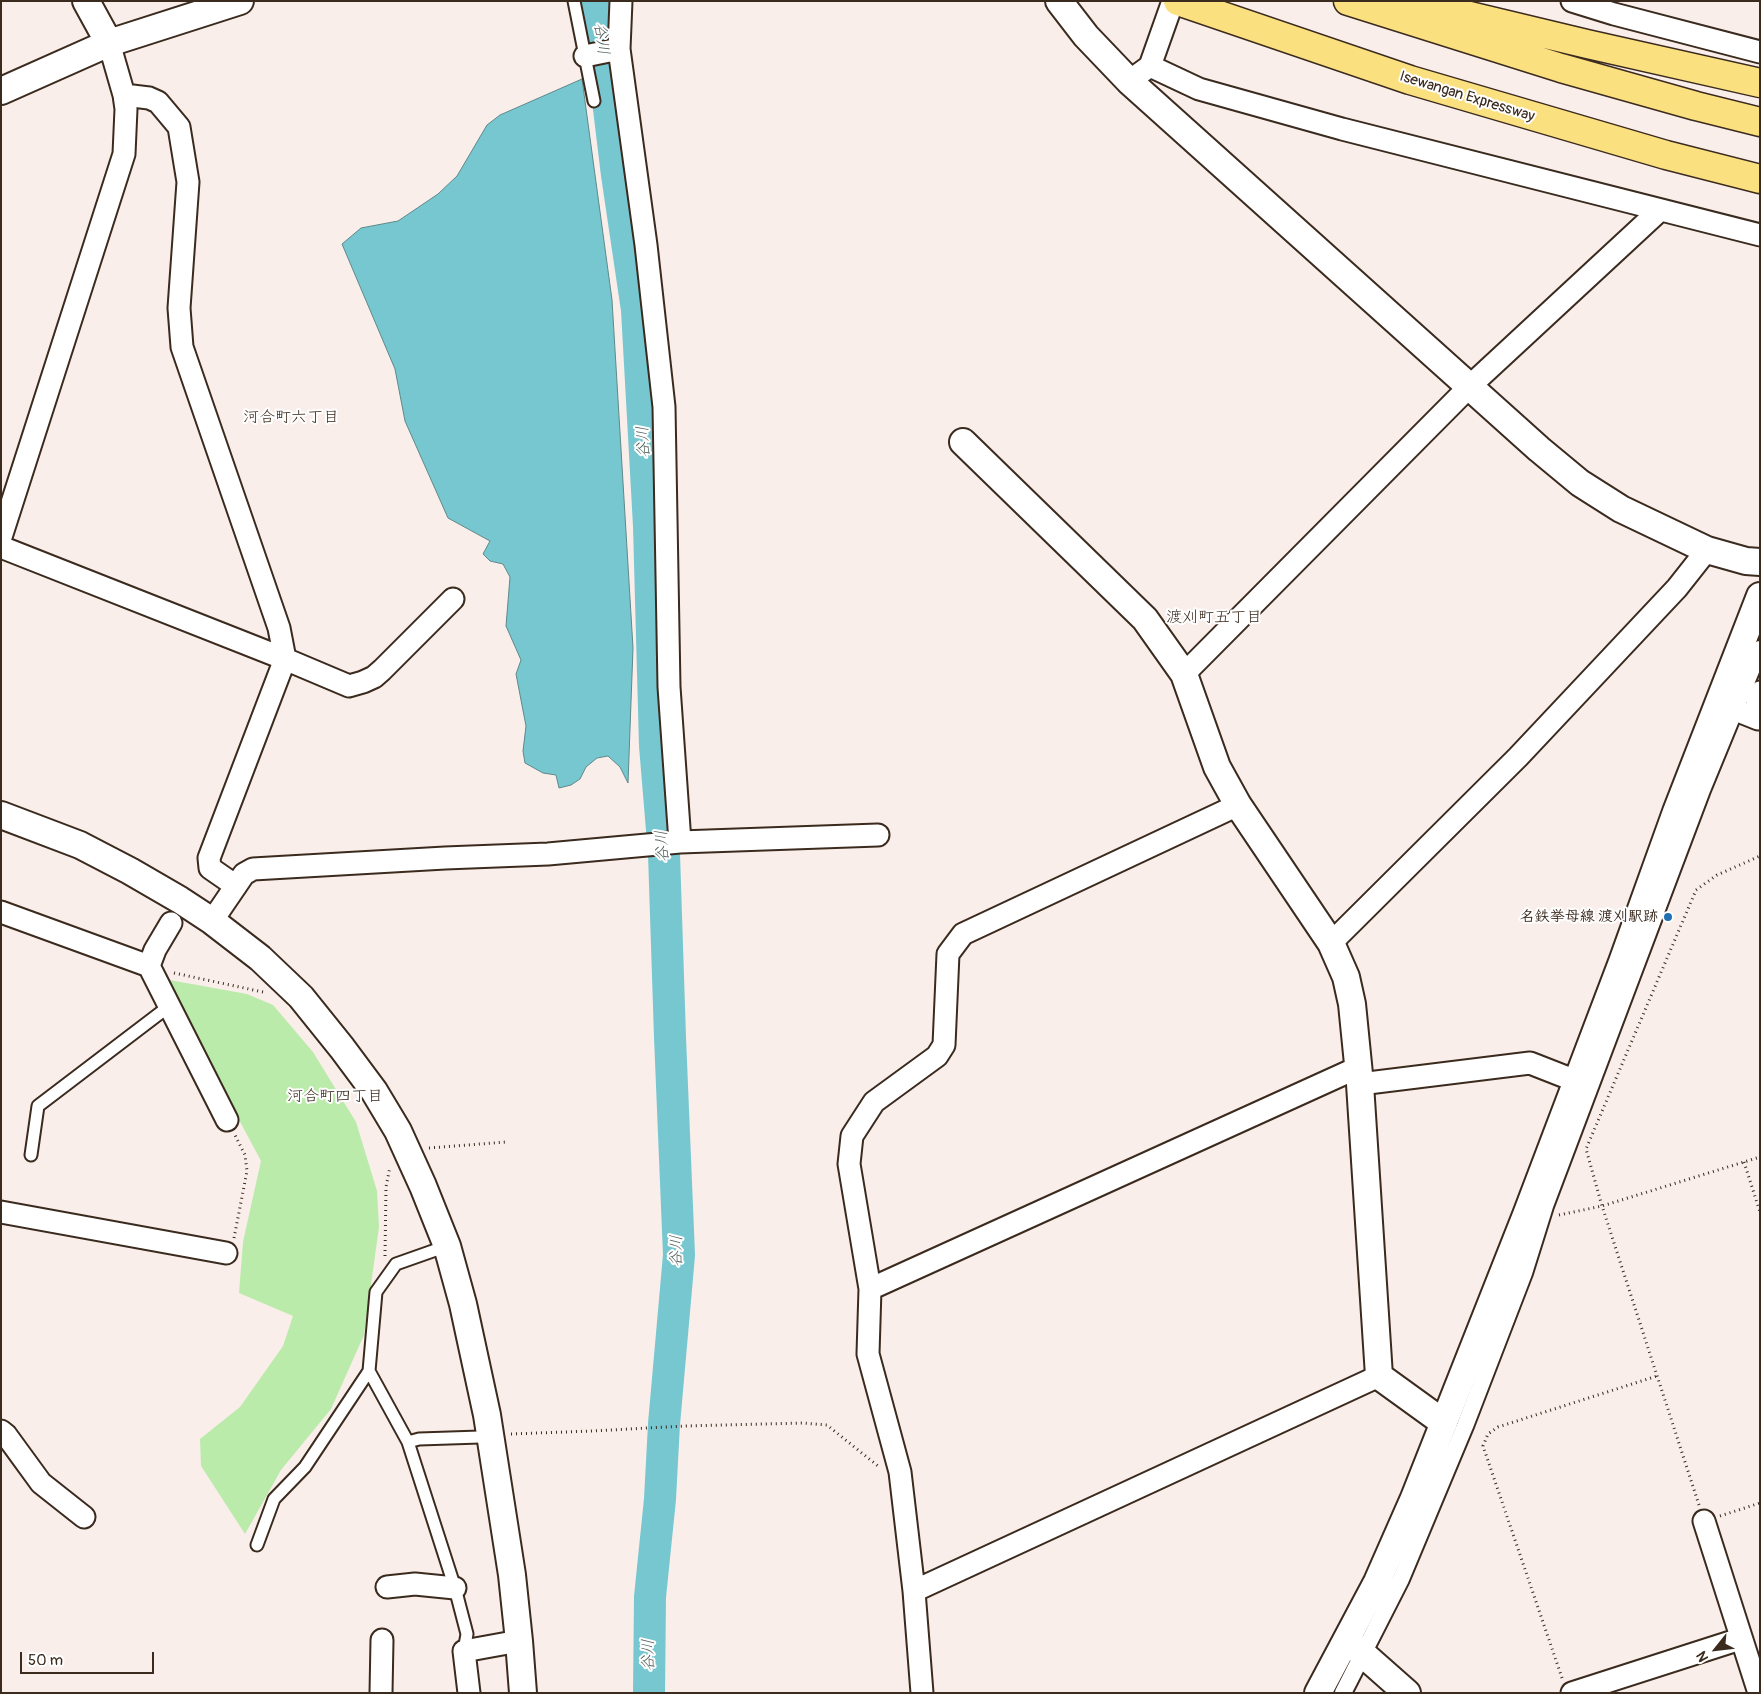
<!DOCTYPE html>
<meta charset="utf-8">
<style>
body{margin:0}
#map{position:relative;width:1761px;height:1694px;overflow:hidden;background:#f9eeea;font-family:Pangolin,sans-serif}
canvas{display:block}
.frame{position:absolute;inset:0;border:2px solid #3b2a1e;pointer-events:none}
.north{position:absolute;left:1691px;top:1624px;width:50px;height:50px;-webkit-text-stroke:4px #fff;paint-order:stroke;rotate:241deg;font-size:14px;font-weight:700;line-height:20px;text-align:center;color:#3b2a1e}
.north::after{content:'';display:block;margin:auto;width:18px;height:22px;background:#3b2a1e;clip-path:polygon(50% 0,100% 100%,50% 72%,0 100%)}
.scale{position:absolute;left:20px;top:1652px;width:134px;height:22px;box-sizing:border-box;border:2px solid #3b2a1e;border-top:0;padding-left:6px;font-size:15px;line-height:18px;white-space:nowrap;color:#3b2a1e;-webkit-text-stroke:4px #fff;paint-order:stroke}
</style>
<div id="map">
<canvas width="1761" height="1694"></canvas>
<div class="frame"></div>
<div class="north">N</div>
<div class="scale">50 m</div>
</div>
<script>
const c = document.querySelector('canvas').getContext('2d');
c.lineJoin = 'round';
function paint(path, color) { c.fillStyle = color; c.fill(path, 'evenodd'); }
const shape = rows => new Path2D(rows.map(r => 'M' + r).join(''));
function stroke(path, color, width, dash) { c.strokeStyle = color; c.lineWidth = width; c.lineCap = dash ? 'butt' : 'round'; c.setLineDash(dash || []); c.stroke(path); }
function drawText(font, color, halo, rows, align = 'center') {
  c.font = font + ' Pangolin,"Klee One",sans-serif'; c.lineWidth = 4; c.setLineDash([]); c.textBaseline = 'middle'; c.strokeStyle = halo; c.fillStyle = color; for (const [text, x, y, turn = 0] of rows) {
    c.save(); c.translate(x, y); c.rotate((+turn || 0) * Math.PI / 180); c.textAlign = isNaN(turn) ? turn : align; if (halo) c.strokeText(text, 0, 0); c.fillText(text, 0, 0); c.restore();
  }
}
const green = shape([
 [164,979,247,994,273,1005,313,1052,356,1122,377,1191,379,1227,364,1335,331,1409,281,1470,245,1534,201,1466,200,1439,240,1407,283,1346,293,1316,239,1293,243,1242,261,1161]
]);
const water = shape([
 [582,79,612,300,633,648,628,783,620,767,608,756,597,758,586,767,580,779,571,785,559,788,556,775,543,773,525,763,523,751,526,726,516,674,521,660,506,626,510,577,503,564,490,561,483,554,490,541,448,518,405,421,395,369,342,244,361,228,398,221,438,194,457,176,487,125,500,115,582,79]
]);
const river = shape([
 [596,1,617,175,637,310,649,526,655,746,664,854,670,1037,679,1255,664,1424,660,1499,650,1597,649,1693]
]);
const path = shape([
 [174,973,263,992],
 [429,1148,506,1142],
 [1744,1162,1760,1212],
 [1559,1215,1602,1206,1760,1157],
 [234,1238,247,1171,245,1155,235,1135],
 [385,1256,386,1187,390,1167],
 [511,1434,591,1431,686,1426,803,1423,827,1425,878,1466],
 [1699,1505,1602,1206,1586,1149,1696,890,1717,875,1760,856],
 [1720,1516,1760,1503],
 [1562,1678,1483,1446,1488,1434,1498,1427,1657,1376]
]);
const service = shape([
 [574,1,594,101],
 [31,1155,38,1106,168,1007],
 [447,1246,396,1264,376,1292,369,1371,408,1442,455,1588,467,1634,464,1651],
 [408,1442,419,1439,480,1437],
 [257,1545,274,1499,305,1467,369,1371]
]);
const pedestrian = shape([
 [1343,1693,1401,1579,1465,1426,1524,1273,1545,1206,1702,790,1760,649]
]);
const minor = shape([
 [621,1,619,49,646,245,664,407,669,687,680,842],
 [1572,1,1614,14,1760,52],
 [585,56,619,49],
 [1150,66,1199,89,1342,129,1760,235],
 [1139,74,1150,66,1173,1],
 [124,95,149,98,158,102,179,127,188,182,179,308,182,347,279,628,285,659,349,686,363,682,374,677,382,670,453,599],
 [1,537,124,154,126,109,124,95,109,43],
 [1,547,285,659,209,858,210,868,236,886],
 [1184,674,1470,386,1660,210],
 [1718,703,1758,719,1757,700,1760,692],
 [1,912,149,966],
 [212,921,244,874,253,869,445,858,548,854,680,842,878,835],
 [171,923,155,950,149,966,227,1120],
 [1331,943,1518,757,1677,588,1707,550],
 [1360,1084,1530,1063,1576,1081],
 [1,1212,226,1253],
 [870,1289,1359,1067],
 [1,1431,6,1435,41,1483,84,1517],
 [1704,1521,1759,1693],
 [387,1587,415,1584,455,1588],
 [914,1591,1379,1376],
 [381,1693,382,1640],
 [469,1693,464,1651,519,1641],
 [922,1693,914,1591,900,1472,868,1354,870,1289,849,1164,852,1136,874,1102,937,1056,944,1045,948,954,963,934,1238,805],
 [1572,1693,1740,1639]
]);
const tertiary = shape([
 [86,1,109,43],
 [1059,1,1086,36,1129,81,1539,449,1580,483,1621,509,1707,550,1746,561,1760,562],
 [1,91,109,43,240,1],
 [963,442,1145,619,1184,674,1217,767,1238,805,1331,943,1346,977,1352,1004,1360,1084,1379,1376,1444,1423],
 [1,815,80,845,130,871,180,900,212,921,260,958,301,997,342,1048,374,1091,398,1131,423,1186,447,1246,463,1304,487,1415,512,1575,519,1641,523,1693],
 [1347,1640,1407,1693],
 [1318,1693,1377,1582,1414,1498,1526,1215,1622,962,1676,812,1760,596]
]);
const motorway = shape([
 [1178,1,1410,80,1666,155,1760,179],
 [1348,1,1561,68,1696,106,1760,122],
 [1407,1,1587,44,1760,83]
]);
const markers = [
 [1668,917,5,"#1f6fb2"]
];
const streetNames = [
 ["Isewangan Expressway",1467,97,17]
];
const poiNames = [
 ["名鉄挙母線 渡刈駅跡",1658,917]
];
const waterNames = [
 ["谷川",601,39,83],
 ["谷川",644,442,-93],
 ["谷川",663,846,-94],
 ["谷川",677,1251,-89],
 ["谷川",649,1655,-90]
];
const neighbourhoodNames = [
 ["河合町六丁目",291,418],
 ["渡刈町五丁目",1214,618],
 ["河合町四丁目",335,1097]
];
paint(green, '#bbebaa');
paint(water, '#77c7d0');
stroke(water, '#5f8889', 1);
stroke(river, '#77c7d0', 32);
stroke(service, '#3b2a1e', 15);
stroke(pedestrian, '#3b2a1e', 20);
stroke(minor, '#3b2a1e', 25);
stroke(tertiary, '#3b2a1e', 30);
stroke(motorway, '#3b2a1e', 31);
stroke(path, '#3b2a1e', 3, [1, 4]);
stroke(service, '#fff', 11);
stroke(pedestrian, '#fff', 16);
stroke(minor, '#fff', 21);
stroke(tertiary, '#fff', 26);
stroke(motorway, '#fbe080', 28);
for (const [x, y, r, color] of markers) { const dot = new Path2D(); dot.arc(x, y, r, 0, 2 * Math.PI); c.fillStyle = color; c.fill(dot); stroke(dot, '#fff', 2); }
drawText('15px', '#3b2a1e', '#fff', streetNames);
drawText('bold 15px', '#3b2a1e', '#fff', poiNames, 'right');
drawText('italic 16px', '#50615c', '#fff', waterNames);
drawText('16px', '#3b2a1e', '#fff', neighbourhoodNames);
</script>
